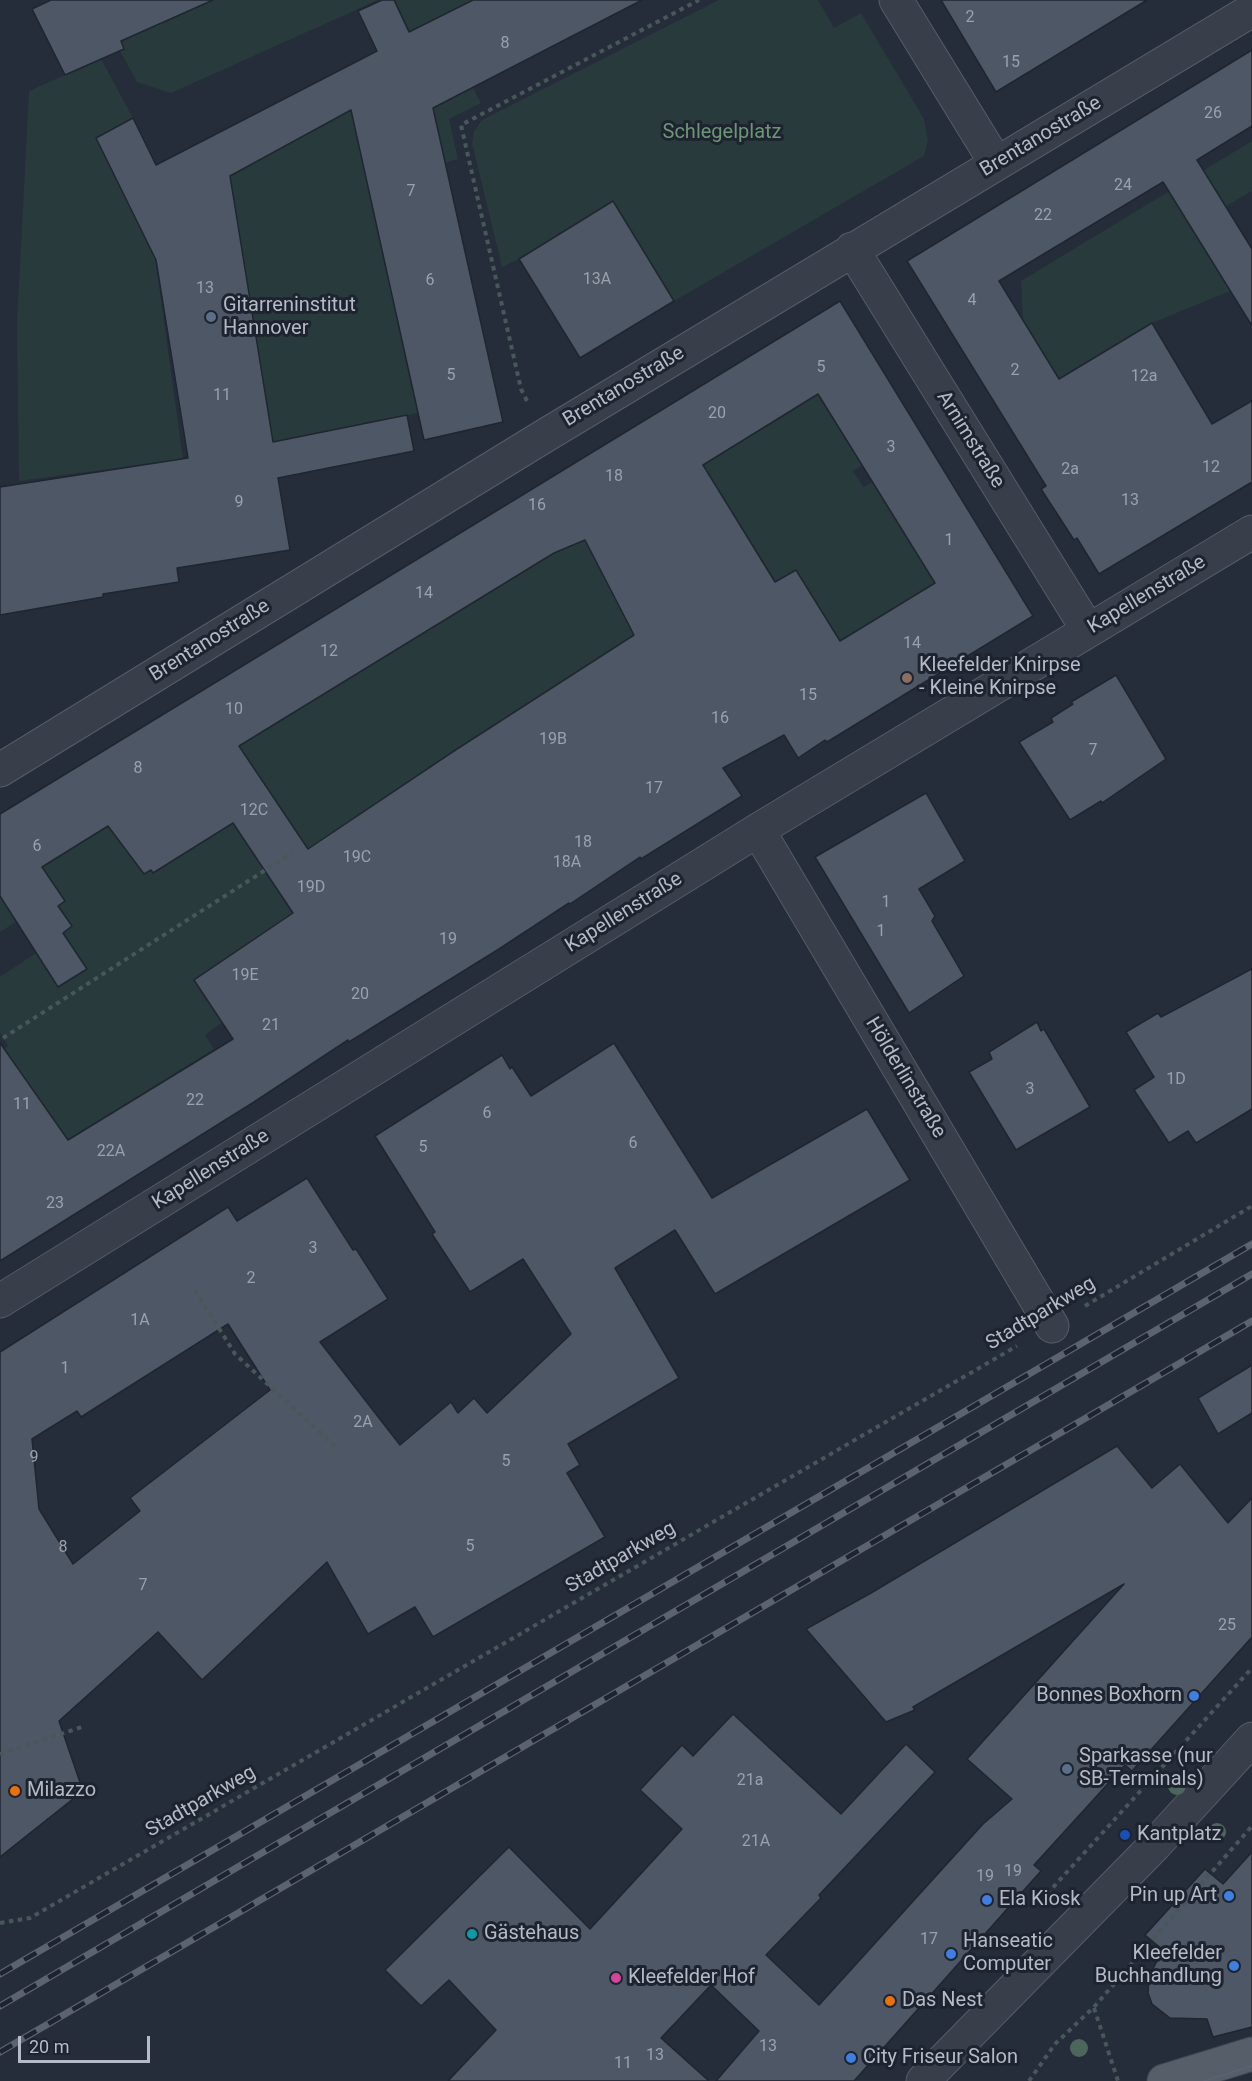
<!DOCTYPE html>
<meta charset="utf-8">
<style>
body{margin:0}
#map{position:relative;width:1252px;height:2081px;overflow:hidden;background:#252d3a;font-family:Roboto,sans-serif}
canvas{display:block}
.scale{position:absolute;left:18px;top:2036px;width:132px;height:27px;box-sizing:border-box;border:3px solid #b4bac6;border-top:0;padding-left:8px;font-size:18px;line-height:21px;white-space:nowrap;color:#b4bac6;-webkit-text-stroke:4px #1e242f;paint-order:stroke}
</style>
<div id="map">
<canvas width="1252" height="2081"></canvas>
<div class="scale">20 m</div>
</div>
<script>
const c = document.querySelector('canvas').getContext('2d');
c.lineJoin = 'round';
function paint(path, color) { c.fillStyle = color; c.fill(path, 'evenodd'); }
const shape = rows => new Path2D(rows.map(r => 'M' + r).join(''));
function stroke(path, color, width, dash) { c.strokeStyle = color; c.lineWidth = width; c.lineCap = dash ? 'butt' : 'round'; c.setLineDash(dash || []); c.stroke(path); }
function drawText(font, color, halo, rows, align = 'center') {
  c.font = font + ' Roboto,sans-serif'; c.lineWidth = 6; c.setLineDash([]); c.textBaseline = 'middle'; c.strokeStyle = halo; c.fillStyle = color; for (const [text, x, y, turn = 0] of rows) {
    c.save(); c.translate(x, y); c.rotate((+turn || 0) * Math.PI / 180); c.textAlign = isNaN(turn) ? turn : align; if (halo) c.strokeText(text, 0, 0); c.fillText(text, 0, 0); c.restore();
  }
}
const green = shape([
 [213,0,378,0,171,93,137,82,120,51,124,48,121,41],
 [395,0,473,0,438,18,481,103,449,119,458,159,445,163,418,413,273,442,153,242,183,459,19,481,17,323,29,91,101,59,133,118,96,138,139,225,427,68],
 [719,0,818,0,834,28,861,13,924,119,928,140,924,156,674,301,613,201,519,259,502,267,472,143,474,131,482,120],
 [1252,141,1252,191,1226,206,1230,291,1152,323,1093,359,1063,386,1023,321,1021,281],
 [816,392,862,465,853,471,863,487,873,482,943,587,835,643,834,631,796,570,776,582,728,506,606,581,634,635,387,797,474,849,261,934,194,979,228,1018,205,1035,214,1049,62,1143,49,1113,0,1051,8,1046,0,1032,0,977,36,953,58,987,86,969,63,933,72,926,58,906,60,894,0,932,0,892]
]);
const building = shape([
 [51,0,213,0,121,41,124,49,65,75,32,9,51,0],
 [382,0,394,0,409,32,473,0,642,0,433,108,503,422,424,440,351,110,230,176,273,442,407,415,414,451,278,478,290,550,177,568,179,582,103,594,103,597,0,615,0,487,188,458,156,260,96,138,133,118,156,165,377,51,358,11,382,0],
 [941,0,1147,0,996,92,941,0],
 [1252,50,1252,126,1197,160,1252,249,1252,326,1163,182,999,281,1059,379,1152,323,1212,424,1252,401,1252,482,1099,574,1077,538,1074,540,1041,489,1046,486,907,261,1252,50],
 [613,201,674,301,580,358,519,259,613,201],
 [840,301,1033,616,827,742,825,740,798,758,784,735,723,768,742,796,641,859,640,857,570,904,569,903,499,949,349,1042,348,1040,254,1102,0,1261,0,1043,68,1140,233,1039,194,980,293,913,233,823,153,873,151,870,144,874,108,826,42,867,65,901,58,906,72,926,63,933,87,969,58,987,0,896,0,814,840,301],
 [818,394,935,583,840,641,796,570,775,582,703,465,818,394],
 [585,540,634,635,454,751,308,849,239,746,554,553,585,540],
 [1116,675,1166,759,1102,803,1101,801,1070,820,1019,742,1053,722,1051,718,1073,704,1071,702,1116,675],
 [926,793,965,861,919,889,935,916,932,921,964,976,909,1013,815,857,926,793],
 [1252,969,1252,1109,1196,1143,1188,1131,1169,1143,1134,1090,1154,1077,1126,1032,1158,1013,1161,1017,1252,969],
 [1037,1022,1041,1031,1044,1029,1090,1107,1016,1150,969,1072,992,1059,989,1052,1037,1022],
 [614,1043,712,1198,867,1109,910,1180,715,1294,675,1230,615,1268,679,1378,568,1444,580,1465,567,1473,605,1537,433,1637,415,1607,368,1634,327,1562,202,1680,158,1632,59,1721,83,1791,0,1857,0,1352,228,1207,237,1221,307,1178,353,1250,356,1249,388,1299,320,1342,400,1445,451,1402,458,1413,474,1398,487,1413,571,1334,523,1259,470,1292,432,1234,435,1232,375,1136,502,1055,510,1069,512,1067,531,1096,614,1043],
 [228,1324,270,1390,130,1498,140,1511,73,1564,39,1509,32,1439,77,1411,81,1417,228,1324],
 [1252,1365,1252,1413,1218,1434,1198,1398,1252,1365],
 [1117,1446,1152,1488,1180,1464,1228,1523,1252,1498,1252,1637,1132,1771,1125,1765,1034,1865,1041,1871,854,2081,716,2081,759,2031,711,1985,661,2038,709,2081,448,2081,496,2030,449,1980,421,2006,385,1970,509,1847,590,1929,682,1829,640,1790,682,1745,693,1756,733,1714,841,1814,906,1744,935,1772,819,1895,821,1898,766,1955,819,2005,983,1824,1012,1799,967,1759,1124,1584,913,1707,915,1710,886,1722,806,1629,871,1593,1117,1446],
 [1252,1852,1252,2027,1213,2037,1207,2019,1170,2018,1152,2004,1148,1993,1149,1976,1163,1950,1145,1935,1205,1869,1223,1884,1252,1852]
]);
const path = shape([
 [527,401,521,389,461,125,699,0],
 [3,1038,292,853],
 [195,1290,235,1354,338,1449],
 [1085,1306,1252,1206],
 [0,1754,85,1726],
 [1047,1894,1252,1668],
 [0,1923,30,1918,1017,1346],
 [1094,2008,1118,2081],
 [1029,2081,1055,2044,1094,2007,1252,1826]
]);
const minor = shape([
 [896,0,996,163],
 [852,249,1088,630],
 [0,770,546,435,1252,10],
 [758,830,1052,1326],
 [0,1301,758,830,1252,532],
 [923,2081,1154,1846,1252,1739]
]);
const major = shape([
 [1164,2081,1252,2054]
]);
const tram = shape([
 [1204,2081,1252,2066]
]);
const rail = shape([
 [0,1974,1252,1244],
 [0,2006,1252,1274],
 [0,2052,1252,1321]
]);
const trees = [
 [1177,1786],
 [1217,1832],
 [1079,2048]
];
const markers = [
 [211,317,6,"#5c6f8a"],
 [907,678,6,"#8d6e63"],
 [1194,1696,6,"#3f7fe0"],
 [1067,1769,6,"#5c6f8a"],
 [15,1791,6,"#e8710a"],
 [1125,1835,6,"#1a4fb4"],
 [1229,1896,6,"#3f7fe0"],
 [987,1900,6,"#3f7fe0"],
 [472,1934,6,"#0f9aa8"],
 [951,1954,6,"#3f7fe0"],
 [1234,1966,6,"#3f7fe0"],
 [616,1978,6,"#d1479c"],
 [890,2001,6,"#e8710a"],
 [851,2058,6,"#3f7fe0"]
];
const numberNames = [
 ["2",970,18],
 ["8",505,44],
 ["15",1011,63],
 ["26",1213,114],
 ["24",1123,186],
 ["7",411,192],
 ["22",1043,216],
 ["13A",597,280],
 ["6",430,281],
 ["13",205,289],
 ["4",972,301],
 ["5",821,368],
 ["2",1015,371],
 ["5",451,376],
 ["12a",1144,377],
 ["11",222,396],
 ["20",717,414],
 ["3",891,448],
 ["12",1211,468],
 ["2a",1070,470],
 ["18",614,477],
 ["13",1130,501],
 ["9",239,503],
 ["16",537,506],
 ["1",949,541],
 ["14",424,594],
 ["14",912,644],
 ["12",329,652],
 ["15",808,696],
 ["10",234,710],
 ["16",720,719],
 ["19B",553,740],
 ["7",1093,751],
 ["8",138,769],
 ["17",654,789],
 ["12C",254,811],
 ["18",583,843],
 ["6",37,847],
 ["19C",357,858],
 ["18A",567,863],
 ["19D",311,888],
 ["1",886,903],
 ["1",881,932],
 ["19",448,940],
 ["19E",245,976],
 ["20",360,995],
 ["21",271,1026],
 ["1D",1176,1080],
 ["3",1030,1090],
 ["22",195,1101],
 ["11",22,1105],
 ["6",487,1114],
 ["6",633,1144],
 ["5",423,1148],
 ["22A",111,1152],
 ["23",55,1204],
 ["3",313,1249],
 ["2",251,1279],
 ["1A",140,1321],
 ["1",65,1369],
 ["2A",363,1423],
 ["9",34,1458],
 ["5",506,1462],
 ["5",470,1547],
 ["8",63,1548],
 ["7",143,1586],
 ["25",1227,1626],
 ["21a",750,1781],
 ["21A",756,1842],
 ["19",1013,1872],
 ["19",985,1877],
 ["17",929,1940],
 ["13",768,2047],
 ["13",655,2056],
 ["11",623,2064]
];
const parkNames = [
 ["Schlegelplatz",722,133]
];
const streetNames = [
 ["Brentanostraße",1041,137,-31],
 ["Brentanostraße",624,387,-31],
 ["Arnimstraße",970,440,58],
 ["Kapellenstraße",1147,595,-31],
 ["Brentanostraße",210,641,-32],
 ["Kapellenstraße",624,913,-32],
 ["Hölderlinstraße",905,1078,59],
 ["Kapellenstraße",211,1170,-32],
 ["Stadtparkweg",1041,1314,-31],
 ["Stadtparkweg",621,1558,-30],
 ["Stadtparkweg",201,1802,-30]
];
const poiNames = [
 ["Gitarreninstitut",223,306],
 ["Hannover",223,329],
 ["Kleefelder Knirpse",919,666],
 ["- Kleine Knirpse",919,689],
 ["Bonnes Boxhorn",1182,1696,"right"],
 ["Sparkasse (nur",1079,1757],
 ["SB-Terminals)",1079,1780],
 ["Milazzo",27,1791],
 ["Kantplatz",1137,1835],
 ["Pin up Art",1217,1896,"right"],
 ["Ela Kiosk",999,1900],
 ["Gästehaus",484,1934],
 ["Hanseatic",963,1942],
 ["Computer",963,1965],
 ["Kleefelder",1222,1954,"right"],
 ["Buchhandlung",1222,1977,"right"],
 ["Kleefelder Hof",628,1978],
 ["Das Nest",902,2001],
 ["City Friseur Salon",863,2058]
];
paint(green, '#283a3c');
paint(building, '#4e5765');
stroke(building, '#1f2631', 1.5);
stroke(minor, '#565d68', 35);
stroke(major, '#414853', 35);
stroke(path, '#47575a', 4, [4.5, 4.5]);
stroke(minor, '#383f4a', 33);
stroke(major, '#565e6a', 33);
stroke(tram, '#5b6371', 1.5);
stroke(rail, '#5b6371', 7);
stroke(rail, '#1e242f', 4.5, [14]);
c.fillStyle = '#4d665c';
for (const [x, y] of trees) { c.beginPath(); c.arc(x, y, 9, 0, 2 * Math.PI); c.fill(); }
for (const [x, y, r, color] of markers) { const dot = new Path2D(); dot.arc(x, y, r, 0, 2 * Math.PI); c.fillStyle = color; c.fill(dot); stroke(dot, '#1e242f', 2); }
drawText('16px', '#9aa1ae', null, numberNames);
drawText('20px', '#6d9577', '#1e242f', parkNames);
drawText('20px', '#b4bac6', '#1e242f', streetNames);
drawText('20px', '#b4bac6', '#1e242f', poiNames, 'left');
</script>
